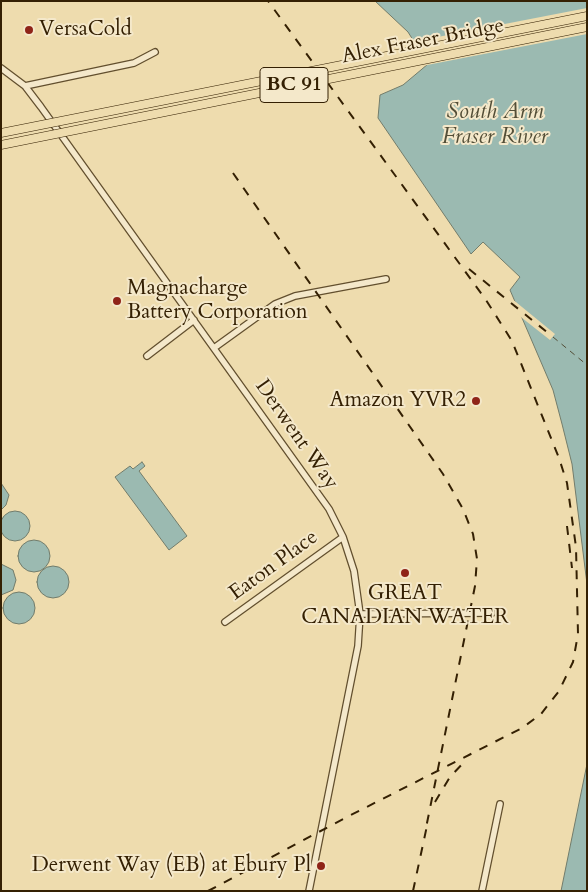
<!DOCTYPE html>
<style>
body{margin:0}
#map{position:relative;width:588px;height:892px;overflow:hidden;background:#eedcae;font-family:Cardo,serif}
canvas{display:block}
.frame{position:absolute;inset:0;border:2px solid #342003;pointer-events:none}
</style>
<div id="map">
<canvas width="588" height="892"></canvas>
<div class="frame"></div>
</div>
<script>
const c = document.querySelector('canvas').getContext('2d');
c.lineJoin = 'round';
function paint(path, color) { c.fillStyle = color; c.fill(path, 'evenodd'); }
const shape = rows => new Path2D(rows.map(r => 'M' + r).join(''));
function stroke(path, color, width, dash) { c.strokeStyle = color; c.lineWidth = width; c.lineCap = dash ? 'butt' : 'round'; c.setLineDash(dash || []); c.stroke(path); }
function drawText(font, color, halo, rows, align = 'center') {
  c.font = font + ' Cardo,serif'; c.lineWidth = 4; c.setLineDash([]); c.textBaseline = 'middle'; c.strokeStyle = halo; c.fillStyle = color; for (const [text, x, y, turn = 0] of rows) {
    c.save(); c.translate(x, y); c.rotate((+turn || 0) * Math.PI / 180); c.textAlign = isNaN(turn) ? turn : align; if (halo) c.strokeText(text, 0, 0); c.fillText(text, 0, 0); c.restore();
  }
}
const water = shape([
 [375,1,587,1,587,584,572,464,562,424,553,390,510,290,520,277,483,242,471,254,378,118,380,95,403,85,428,64,408,32,375,1],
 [142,462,145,466,139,471,187,536,169,550,115,477,130,466,133,469,142,462],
 [1,483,9,495,6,505,1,510,1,483],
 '0 526a15 15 0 1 1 30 0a15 15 0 1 1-30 0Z',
 '18 556a16 16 0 1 1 32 0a16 16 0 1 1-32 0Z',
 [1,564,13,570,16,580,13,590,1,595,1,564],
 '37 582a16 16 0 1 1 32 0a16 16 0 1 1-32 0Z',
 '3 608a16 16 0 1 1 32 0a16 16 0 1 1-32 0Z',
 [587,764,587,891,561,891,587,764]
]);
const pier = shape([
 [587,8,587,34,422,66,425,64,412,42],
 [511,298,555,334,550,340,517,314]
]);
const ferry = shape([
 [553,337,587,365]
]);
const minor = shape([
 [1,68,25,86,41,107,329,509,343,537,354,571,360,614,358,646,309,891],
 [25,86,134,63,155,52],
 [214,348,275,304,295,296,386,279],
 [147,356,194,320],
 [360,614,492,613],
 [225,622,343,537],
 [482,891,500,804]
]);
const rail = shape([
 [233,173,443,474,463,509,473,534,477,559,475,586,426,828],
 [469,269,553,337],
 [567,526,572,568],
 [435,802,450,777,466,760],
 [208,891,345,818,522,728,541,714,559,691,573,662,578,634,576,547,567,483,559,458,512,341,486,300,268,1],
 [413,891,428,821]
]);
const highwayBridge = shape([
 [1,133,587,16],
 [1,145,587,27]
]);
const markers = [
 [29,30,5,"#8f2418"],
 [117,301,5,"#8f2418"],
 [476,401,5,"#8f2418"],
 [405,573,5,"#8f2418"],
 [321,866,5,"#8f2418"]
];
const shields = [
 [294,85,68]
];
const shieldNames = [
 ["BC 91",294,85]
];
const poiNames = [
 ["VersaCold",39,30],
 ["Magnacharge",127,289],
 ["Battery Corporation",127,313],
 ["Amazon YVR2",466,401,"right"],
 ["GREAT",405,594,"center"],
 ["CANADIAN WATER",405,618,"center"],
 ["Derwent Way (EB) at Ebury Pl",311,866,"right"]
];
const streetNames = [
 ["Alex Fraser Bridge",423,42,-11],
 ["Derwent Way",296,435,55],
 ["Eaton Place",274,566,-36]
];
const waterNames = [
 ["South Arm",495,113],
 ["Fraser River",495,138]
];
paint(water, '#9bbab1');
stroke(water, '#727c6b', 1);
paint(pier, '#eedcae');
stroke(ferry, '#534e37', 1, [6, 5]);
stroke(minor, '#624f2e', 8);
stroke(minor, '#f4e8ca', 5.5);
stroke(rail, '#342003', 2, [9, 9]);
stroke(highwayBridge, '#342003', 9, []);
stroke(highwayBridge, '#eedcae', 8);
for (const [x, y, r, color] of markers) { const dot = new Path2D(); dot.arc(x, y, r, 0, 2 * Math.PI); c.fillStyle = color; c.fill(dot); stroke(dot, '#f4e8ca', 2); }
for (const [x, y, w] of shields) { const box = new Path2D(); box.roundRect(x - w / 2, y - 17.5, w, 35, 4); c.fillStyle = '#f4e8ca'; c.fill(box); stroke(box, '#342003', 1); }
drawText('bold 20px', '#342003', null, shieldNames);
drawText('21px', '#342003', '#f4e8ca', poiNames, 'left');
drawText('21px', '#342003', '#f4e8ca', streetNames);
drawText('italic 22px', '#534e37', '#f4e8ca', waterNames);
</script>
